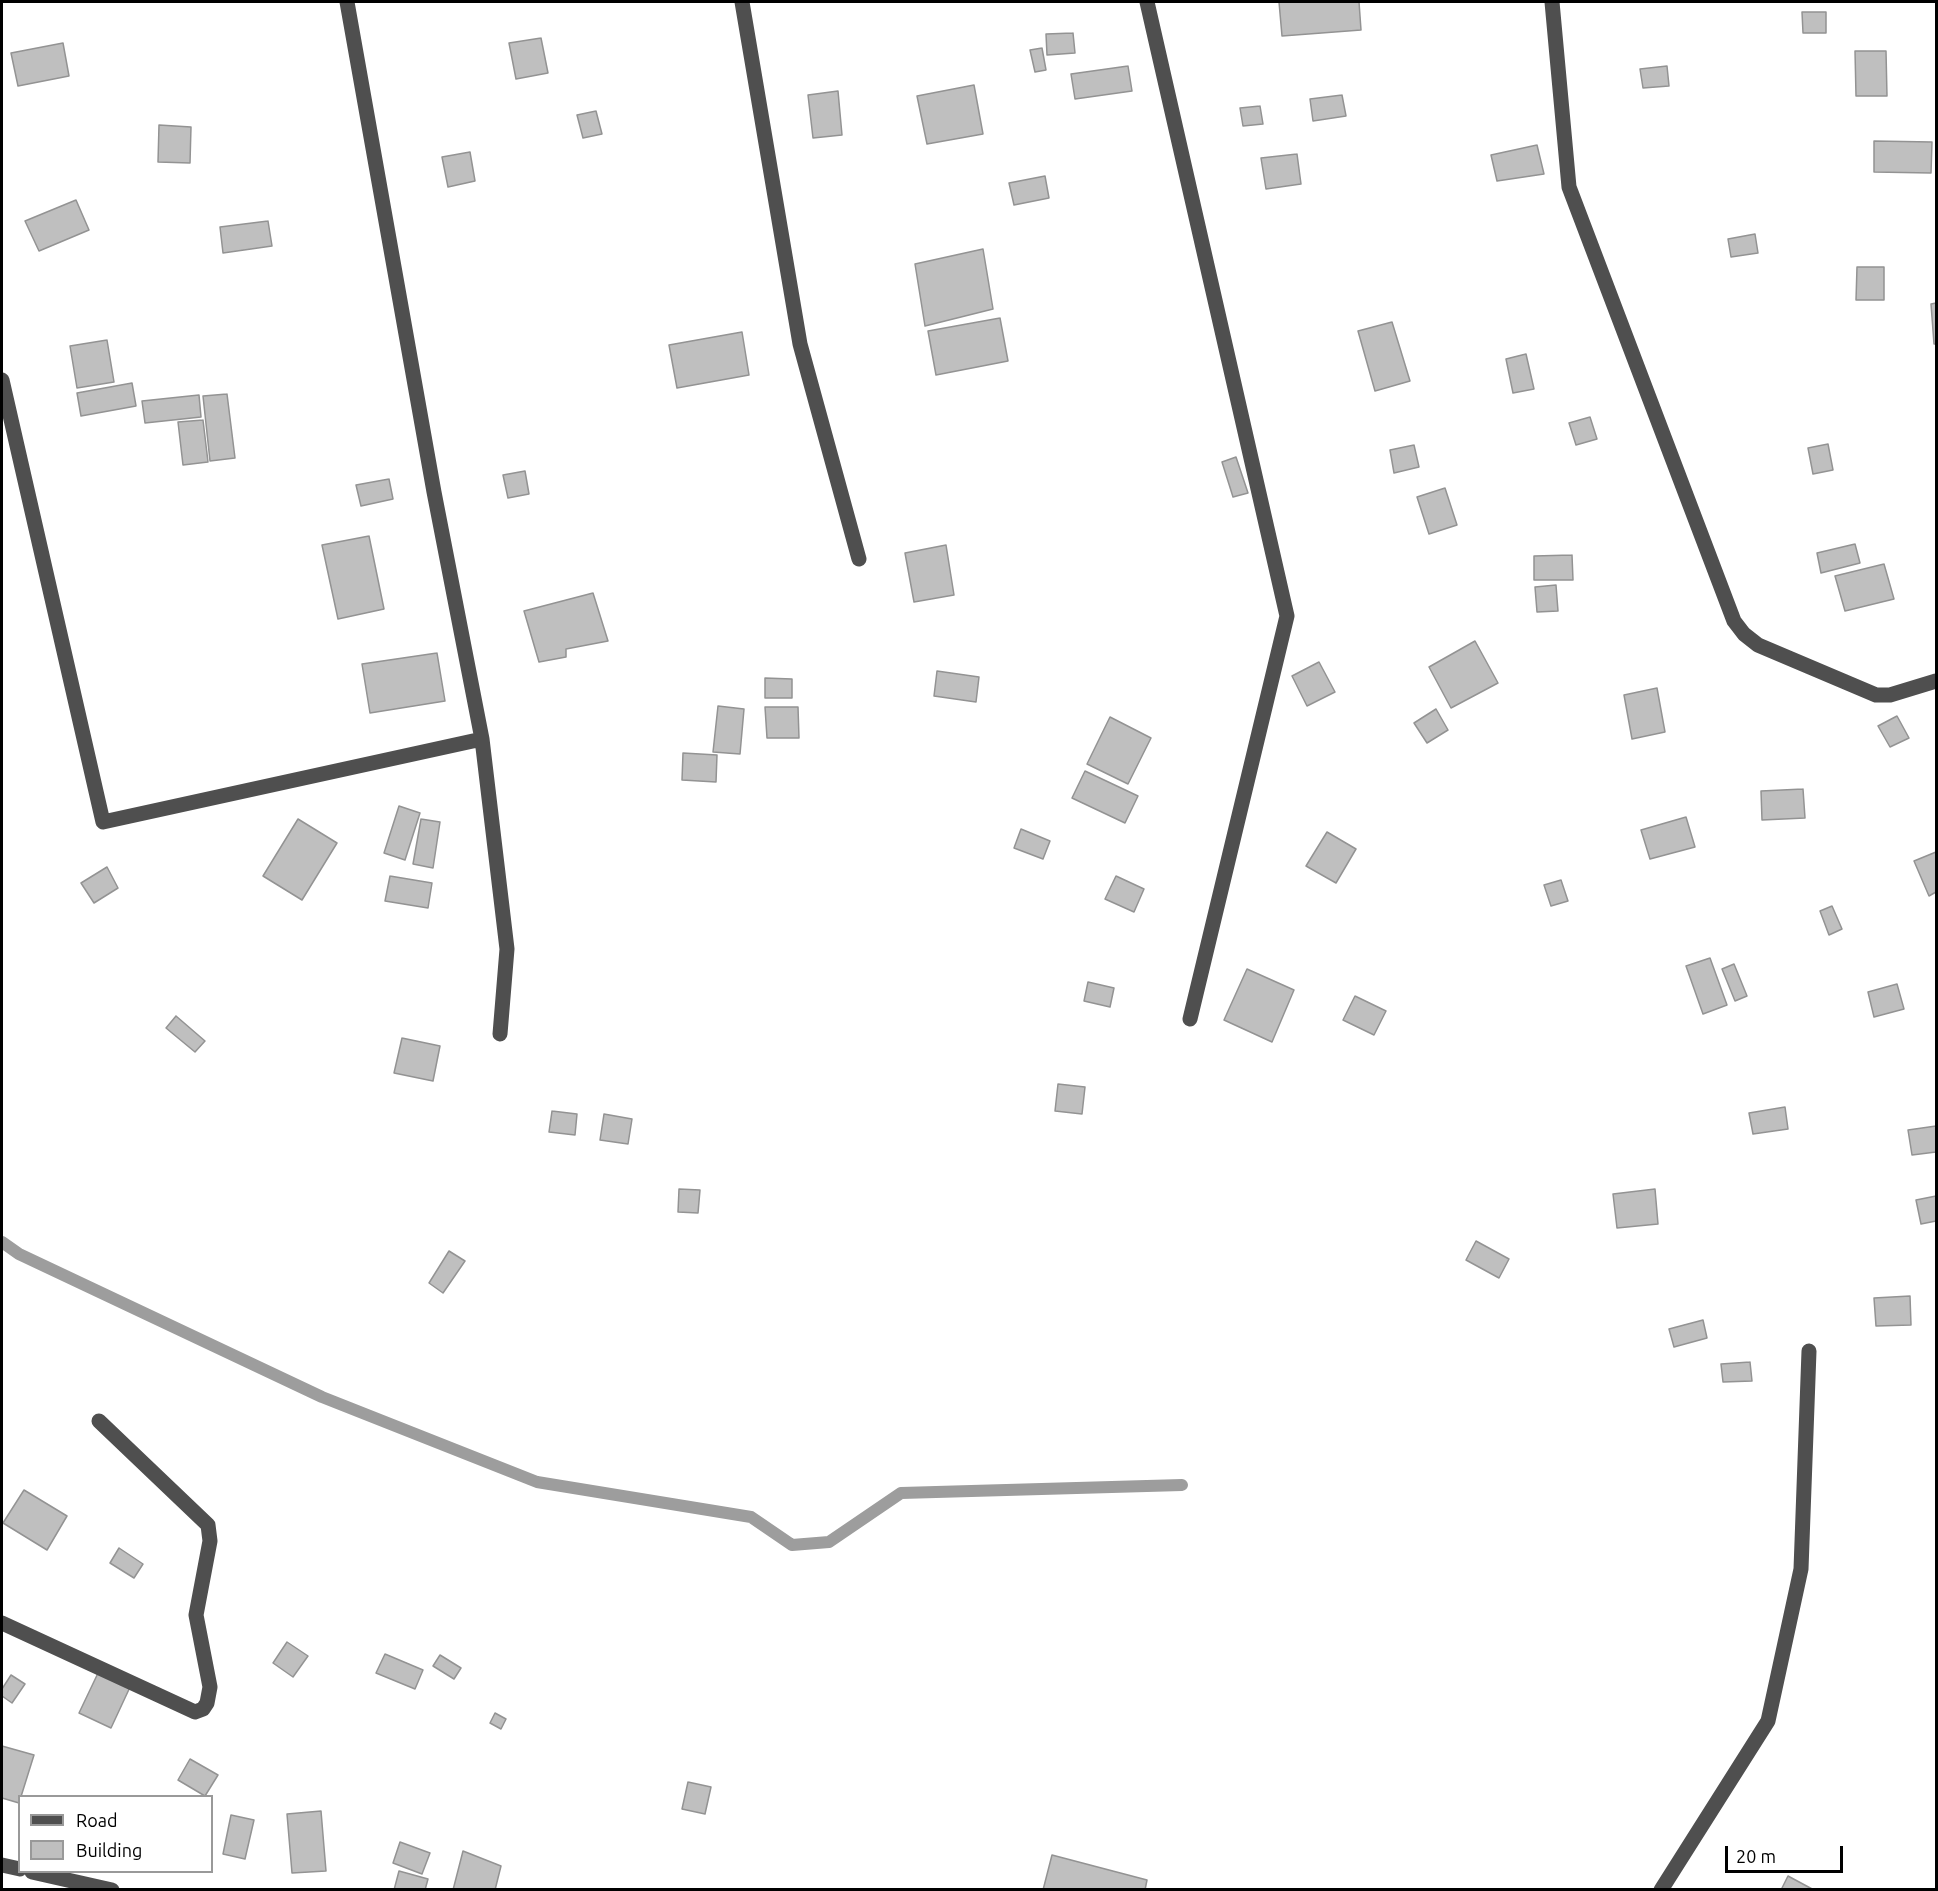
<!DOCTYPE html>
<style>
body{margin:0}
#map{position:relative;width:1938px;height:1891px;overflow:hidden;background:#fff;font-family:Ubuntu,sans-serif}
canvas{display:block}
.frame{position:absolute;inset:0;border:3px solid #000;pointer-events:none}
.legend{position:absolute;left:18px;top:1795px;width:195px;height:78px;box-sizing:border-box;background:#fff;border:2px solid #999;margin:0;padding:8px 10px;list-style:none;font-size:18px;color:#000}
.legend li{display:flex;align-items:center;gap:12px;height:30px}
.legend b{width:30px;border:2px solid #999}
.scale{position:absolute;left:1725px;top:1846px;width:118px;height:27px;box-sizing:border-box;border:3px solid #000;border-top:0;padding-left:8px;font-size:18px;line-height:21px;white-space:nowrap;color:#000;-webkit-text-stroke:4px #fff;paint-order:stroke}
</style>
<div id="map">
<canvas width="1938" height="1891"></canvas>
<div class="frame"></div>
<ul class="legend">
<li><b style="height:8px;background:#4f4f4f"></b>Road</li>
<li><b style="height:16px;background:#bfbfbf"></b>Building</li>
</ul>
<div class="scale">20 m</div>
</div>
<script>
const c = document.querySelector('canvas').getContext('2d');
c.lineJoin = 'round';
const shape = rows => new Path2D(rows.map(r => 'M' + r).join(''));
function stroke(path, color, width, dash) { c.strokeStyle = color; c.lineWidth = width; c.lineCap = dash ? 'butt' : 'round'; c.setLineDash(dash || []); c.stroke(path); }
function paint(path, color) { c.fillStyle = color; c.fill(path, 'evenodd'); }
const stream = shape([
 [2,1242,19,1254,322,1397,537,1482,751,1517,792,1545,829,1542,901,1493,1182,1485]
]);
const building = shape([
 [1279,2,1359,2,1361,30,1282,36,1279,2],
 [1802,12,1826,12,1826,33,1803,33,1802,12],
 [1073,33,1075,53,1047,55,1046,34,1073,33],
 [541,38,548,73,516,79,509,43,541,38],
 [63,43,69,76,18,86,11,53,63,43],
 [1042,48,1046,70,1035,72,1030,50,1042,48],
 [1855,51,1886,51,1887,96,1856,96,1855,51],
 [1128,66,1132,91,1075,99,1071,74,1128,66],
 [1667,66,1669,86,1643,88,1640,69,1667,66],
 [974,85,983,134,927,144,917,96,974,85],
 [838,91,842,135,813,138,808,95,838,91],
 [1342,95,1346,116,1313,121,1310,99,1342,95],
 [1260,106,1263,124,1243,126,1240,108,1260,106],
 [596,111,602,134,583,138,577,115,596,111],
 [159,125,191,127,190,163,158,162,159,125],
 [1874,141,1932,142,1931,173,1874,172,1874,141],
 [1537,145,1544,174,1497,181,1491,155,1537,145],
 [470,152,475,181,448,187,442,157,470,152],
 [1297,154,1301,184,1266,189,1261,158,1297,154],
 [1045,176,1049,198,1014,205,1009,183,1045,176],
 [76,200,89,230,39,251,25,221,76,200],
 [268,221,272,246,223,253,220,227,268,221],
 [1755,234,1758,253,1731,257,1728,239,1755,234],
 [983,249,993,309,925,326,915,264,983,249],
 [1857,267,1884,267,1884,300,1856,300,1857,267],
 [1936,303,1936,344,1934,344,1931,304,1936,303],
 [1000,318,1008,361,936,375,928,331,1000,318],
 [1392,322,1410,381,1375,391,1358,331,1392,322],
 [742,332,749,375,677,388,669,345,742,332],
 [107,340,114,382,77,388,70,346,107,340],
 [1526,354,1534,389,1513,393,1506,359,1526,354],
 [132,383,136,406,81,416,77,393,132,383],
 [227,394,235,458,210,461,203,396,227,394],
 [199,395,201,417,145,423,142,401,199,395],
 [1590,417,1597,439,1576,445,1569,423,1590,417],
 [203,420,208,462,183,465,178,422,203,420],
 [1828,444,1833,470,1813,474,1808,448,1828,444],
 [1414,445,1419,467,1394,473,1390,450,1414,445],
 [1236,457,1248,493,1233,497,1222,462,1236,457],
 [525,471,529,494,508,498,503,475,525,471],
 [389,479,393,499,361,506,356,485,389,479],
 [1445,488,1457,525,1429,534,1417,497,1445,488],
 [369,536,384,609,338,619,322,545,369,536],
 [1855,544,1860,563,1821,573,1817,553,1855,544],
 [946,545,954,595,914,602,905,553,946,545],
 [1572,555,1573,580,1534,580,1534,556,1572,555],
 [1884,564,1894,599,1845,611,1835,576,1884,564],
 [1556,585,1558,611,1537,612,1535,587,1556,585],
 [593,593,608,641,566,649,566,657,539,662,524,611,593,593],
 [1475,641,1498,683,1451,708,1429,667,1475,641],
 [437,653,445,701,370,713,362,664,437,653],
 [1319,662,1335,692,1307,706,1292,676,1319,662],
 [937,671,979,677,976,702,934,696,937,671],
 [765,678,792,679,792,698,765,698,765,678],
 [1657,688,1665,732,1632,739,1624,695,1657,688],
 [718,706,744,709,740,754,713,752,718,706],
 [765,707,798,707,799,738,767,738,765,707],
 [1436,709,1448,730,1427,743,1414,723,1436,709],
 [1897,716,1909,738,1890,747,1878,726,1897,716],
 [1110,717,1151,738,1128,784,1087,764,1110,717],
 [683,753,717,755,716,782,682,780,683,753],
 [1085,771,1138,796,1125,823,1072,798,1085,771],
 [1803,789,1805,818,1762,820,1761,791,1803,789],
 [399,806,420,813,405,860,384,853,399,806],
 [1686,817,1695,847,1650,859,1641,830,1686,817],
 [298,819,337,843,302,900,263,876,298,819],
 [421,819,440,822,433,868,413,864,421,819],
 [1021,829,1050,841,1043,859,1014,848,1021,829],
 [1327,832,1356,849,1336,883,1306,866,1327,832],
 [1936,852,1936,892,1929,896,1914,861,1936,852],
 [107,867,118,888,94,903,81,883,107,867],
 [390,876,432,883,428,908,385,901,390,876],
 [1116,876,1144,889,1134,912,1105,899,1116,876],
 [1561,880,1568,901,1551,906,1544,885,1561,880],
 [1832,906,1842,929,1829,935,1820,911,1832,906],
 [1710,958,1727,1005,1703,1014,1686,966,1710,958],
 [1734,964,1747,996,1735,1001,1722,969,1734,964],
 [1247,969,1294,990,1272,1042,1224,1020,1247,969],
 [1088,982,1114,988,1110,1007,1084,1001,1088,982],
 [1897,984,1904,1009,1874,1017,1868,992,1897,984],
 [1355,996,1386,1011,1374,1035,1343,1020,1355,996],
 [176,1016,205,1041,195,1052,166,1028,176,1016],
 [402,1038,440,1046,433,1081,394,1073,402,1038],
 [1058,1084,1085,1087,1082,1114,1055,1111,1058,1084],
 [1785,1107,1788,1129,1753,1134,1749,1113,1785,1107],
 [552,1111,577,1114,575,1135,549,1132,552,1111],
 [604,1114,632,1119,628,1144,600,1140,604,1114],
 [1936,1126,1936,1152,1912,1155,1908,1130,1936,1126],
 [679,1189,700,1190,698,1213,678,1212,679,1189],
 [1655,1189,1658,1224,1617,1228,1613,1194,1655,1189],
 [1936,1196,1936,1221,1921,1224,1916,1200,1936,1196],
 [1476,1241,1509,1259,1499,1278,1466,1260,1476,1241],
 [449,1251,465,1261,443,1293,429,1283,449,1251],
 [1910,1296,1911,1325,1876,1326,1874,1298,1910,1296],
 [1703,1320,1707,1338,1674,1347,1669,1329,1703,1320],
 [1750,1362,1752,1381,1723,1382,1721,1364,1750,1362],
 [24,1490,67,1516,47,1550,3,1523,24,1490],
 [119,1548,143,1564,134,1578,110,1563,119,1548],
 [287,1642,308,1656,293,1677,273,1663,287,1642],
 [385,1654,423,1670,415,1689,376,1673,385,1654],
 [440,1655,461,1668,454,1679,433,1666,440,1655],
 [99,1671,131,1685,111,1728,79,1713,99,1671],
 [11,1675,25,1684,12,1703,2,1696,2,1689,11,1675],
 [495,1713,506,1719,501,1729,490,1723,495,1713],
 [2,1746,34,1755,19,1803,2,1798,2,1746],
 [190,1759,218,1775,205,1796,178,1780,190,1759],
 [688,1782,711,1787,705,1814,682,1809,688,1782],
 [321,1811,326,1871,292,1873,287,1814,321,1811],
 [231,1815,254,1820,245,1859,223,1854,231,1815],
 [400,1842,430,1853,422,1874,393,1863,400,1842],
 [463,1851,501,1866,495,1890,453,1890,463,1851],
 [1052,1855,1147,1880,1145,1890,1043,1890,1052,1855],
 [399,1871,428,1879,425,1890,394,1890,399,1871],
 [1788,1876,1814,1890,1781,1890,1788,1876]
]);
const minor = shape([
 [347,2,434,492,482,739,507,949,500,1034],
 [742,2,800,344,859,559],
 [1147,2,1287,616,1190,1019],
 [1552,2,1569,187,1734,621,1744,634,1758,645,1876,695,1890,695,1936,681],
 [2,380,103,822,482,739],
 [2,1623,195,1712,203,1709,207,1703,210,1687,196,1615,210,1541,208,1525,99,1421],
 [2,1865,20,1869],
 [32,1872,112,1890],
 [1661,1890,1768,1721,1801,1569,1809,1351]
]);
stroke(stream, '#9d9d9d', 12);
paint(building, '#bfbfbf');
stroke(building, '#939393', 1.5);
stroke(minor, '#4f4f4f', 15);
</script>
